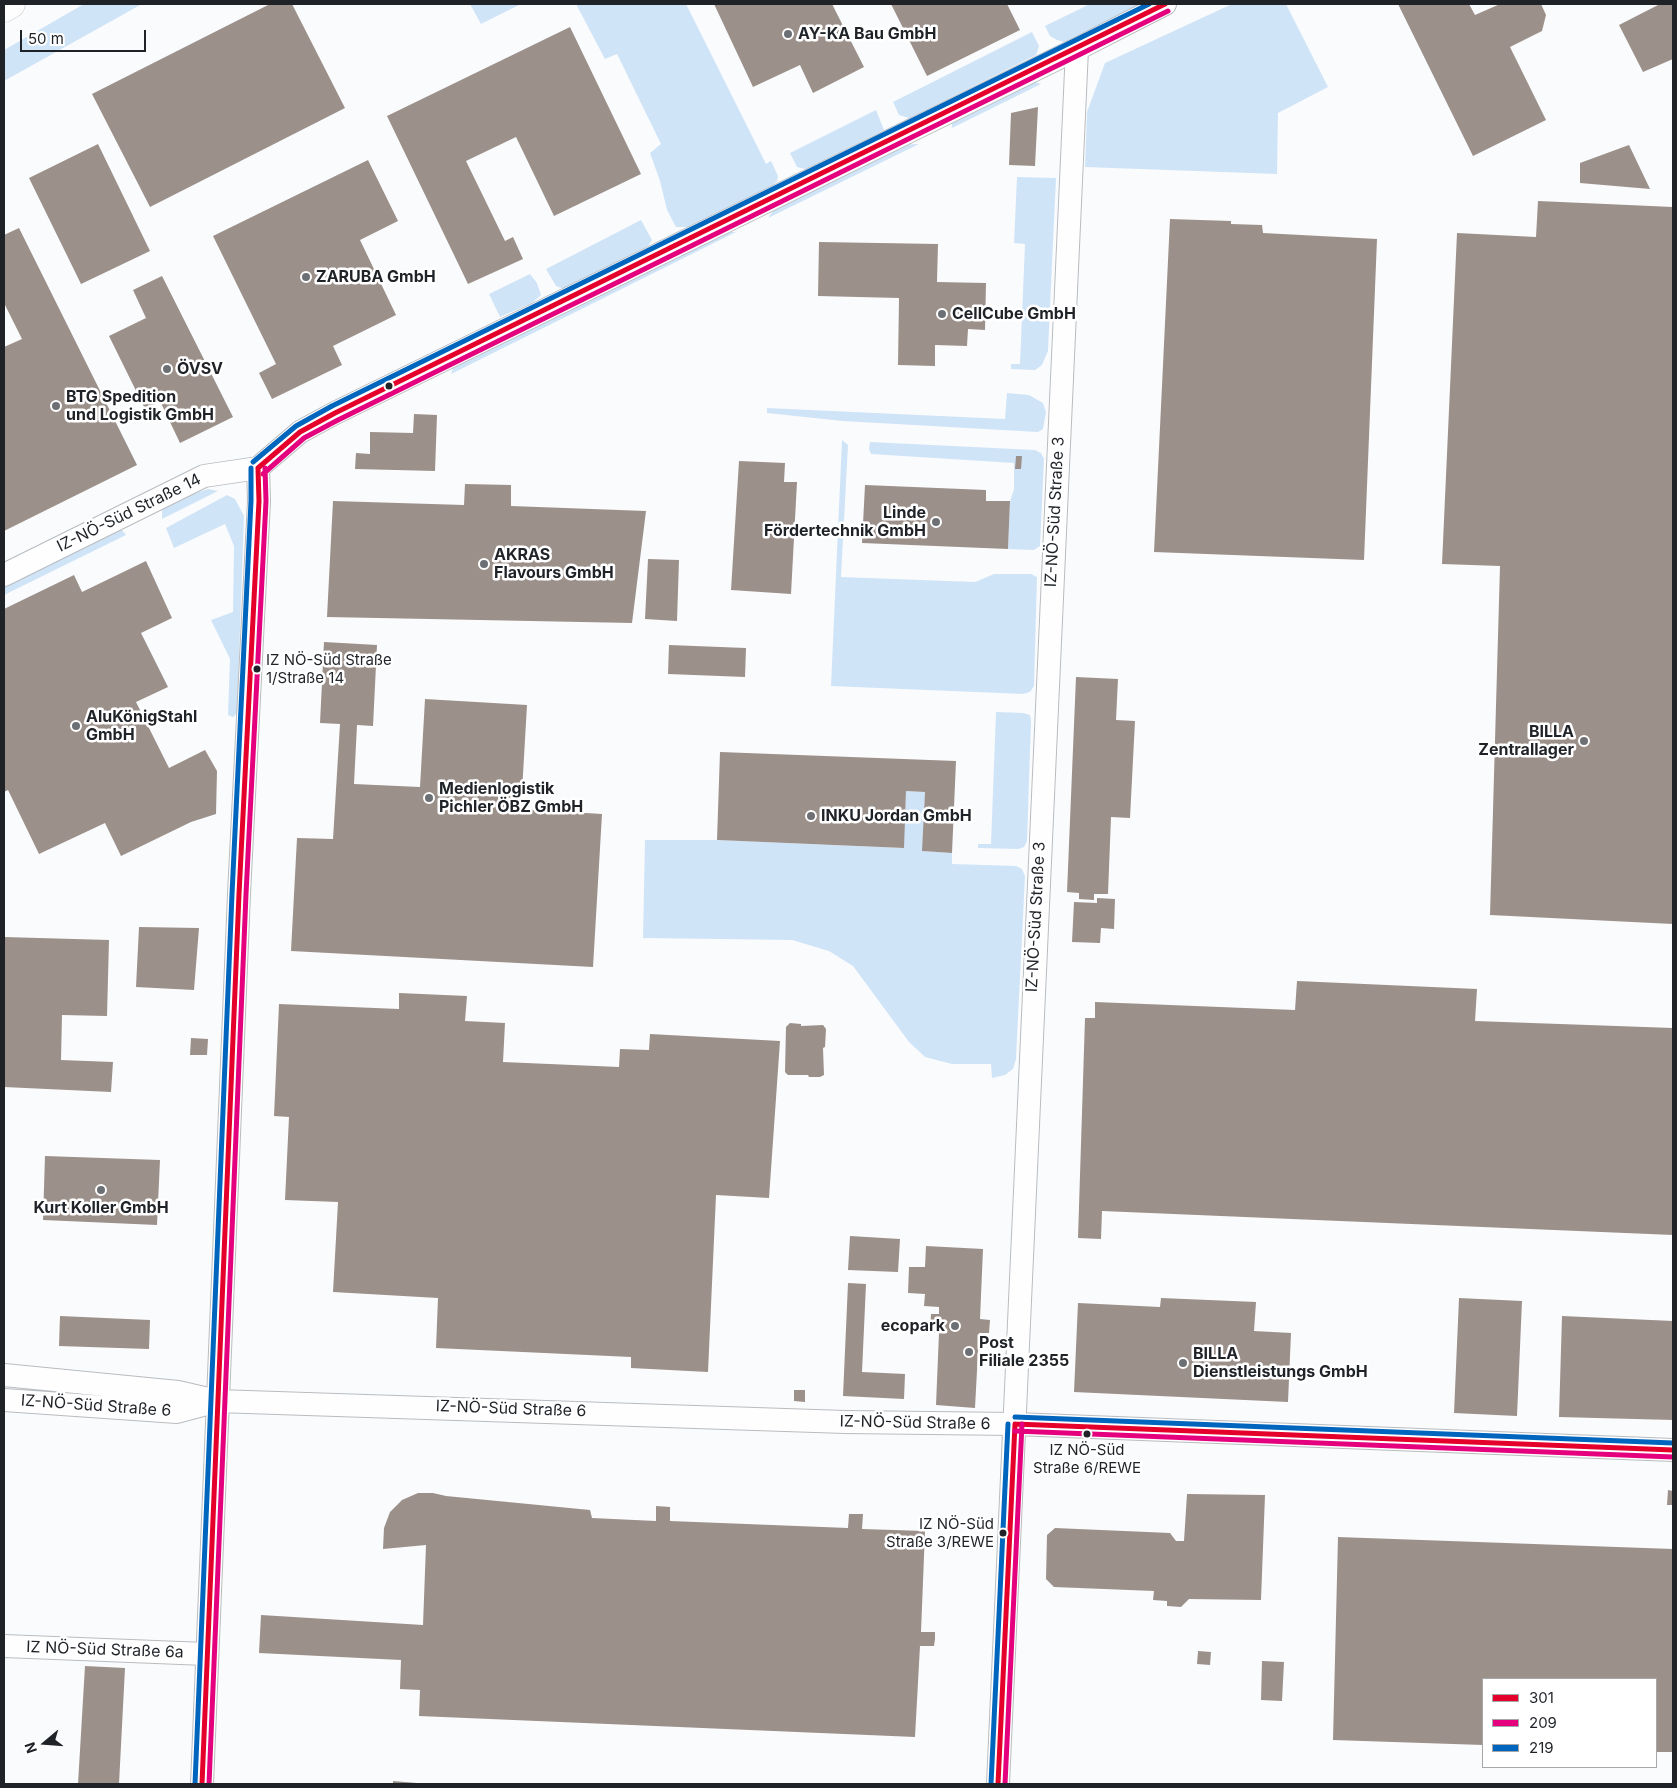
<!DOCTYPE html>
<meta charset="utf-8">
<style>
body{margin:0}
#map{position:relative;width:1677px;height:1788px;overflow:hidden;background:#fafbfd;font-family:Inter,sans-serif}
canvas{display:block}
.frame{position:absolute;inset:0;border:5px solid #1f2328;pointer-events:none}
.legend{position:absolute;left:1482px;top:1678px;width:175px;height:90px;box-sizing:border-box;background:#fff;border:1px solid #a5a7a9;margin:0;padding:6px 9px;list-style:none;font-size:15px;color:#1f2328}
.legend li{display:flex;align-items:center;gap:10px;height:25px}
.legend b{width:25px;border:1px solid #a5a7a9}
.north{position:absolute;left:20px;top:1718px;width:50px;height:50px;-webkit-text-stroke:4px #fff;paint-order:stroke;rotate:252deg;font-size:14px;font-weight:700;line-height:20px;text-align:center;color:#1f2328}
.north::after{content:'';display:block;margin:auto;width:18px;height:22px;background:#1f2328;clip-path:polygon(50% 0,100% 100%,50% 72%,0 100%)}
.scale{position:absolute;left:20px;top:30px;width:126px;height:22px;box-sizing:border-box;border:2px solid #1f2328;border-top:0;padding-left:6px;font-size:15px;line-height:18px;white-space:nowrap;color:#1f2328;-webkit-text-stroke:4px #fff;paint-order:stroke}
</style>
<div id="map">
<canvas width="1677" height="1788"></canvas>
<div class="frame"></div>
<ul class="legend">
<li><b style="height:6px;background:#e4002b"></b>301</li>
<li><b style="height:6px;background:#e5007d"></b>209</li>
<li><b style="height:6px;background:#0065bd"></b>219</li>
</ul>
<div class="north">N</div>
<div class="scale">50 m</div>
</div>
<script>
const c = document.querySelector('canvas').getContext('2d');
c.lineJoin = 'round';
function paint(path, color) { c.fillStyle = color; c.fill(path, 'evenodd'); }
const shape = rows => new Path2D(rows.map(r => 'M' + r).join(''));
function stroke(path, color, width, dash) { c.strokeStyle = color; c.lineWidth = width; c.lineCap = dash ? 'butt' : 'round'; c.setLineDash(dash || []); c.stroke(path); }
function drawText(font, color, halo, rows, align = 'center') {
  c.font = font + ' Inter,sans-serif'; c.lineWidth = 5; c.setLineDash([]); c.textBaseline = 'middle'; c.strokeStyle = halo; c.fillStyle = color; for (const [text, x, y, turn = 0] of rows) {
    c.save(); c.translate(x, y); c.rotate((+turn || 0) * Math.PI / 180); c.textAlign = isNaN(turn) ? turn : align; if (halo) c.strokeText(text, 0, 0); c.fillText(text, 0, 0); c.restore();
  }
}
const green = shape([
 [84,4,142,4,4,81,4,50],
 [470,4,521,4,481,24],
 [576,4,686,4,766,164,771,161,778,176,777,181,773,185,687,227,676,227,667,210,660,181,650,153,661,144,617,54,605,59],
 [1090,4,1141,4,1064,42,1057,40,1050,36,1045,26],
 [1232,4,1286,4,1328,87,1278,113,1277,174,1085,167,1087,112,1105,63],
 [1032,32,1039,46,1036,55,909,118,899,115,893,102],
 [1035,82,1041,84,952,128,952,120,1020,85],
 [876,110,884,130,805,169,797,167,790,153],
 [919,144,768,218,778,204,896,145],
 [1017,177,1056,178,1048,351,1042,365,1035,370,1011,369,1011,364,1020,364,1025,244,1014,243],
 [641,220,652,240,648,246,564,289,556,286,546,269],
 [720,232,736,232,451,374,455,363],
 [530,274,537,283,541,295,532,303,500,317,489,294],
 [1007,393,1029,395,1043,403,1046,412,1043,429,1038,432,843,421,767,413,767,408,1005,419],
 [842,440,848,445,841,577,975,582,994,574,1031,574,1037,577,1034,686,1030,692,1023,694,831,686],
 [870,442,1035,450,1041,453,1044,459,1040,546,1034,550,1008,549,1010,501,1014,489,1014,463,871,454,869,449],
 [208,489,218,491,162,519,162,509,176,500],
 [227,495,235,499,244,516,237,713,233,717,228,715,230,659,211,620,233,612,234,546,225,524,174,548,166,528],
 [121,529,126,535,4,595,4,585],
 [996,712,1023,713,1030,715,1031,721,1027,841,1024,847,1018,849,978,848,978,844,991,844],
 [906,791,925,792,923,851,952,853,952,864,1016,866,1022,869,1025,876,1016,1059,1013,1069,1005,1075,992,1078,991,1064,952,1064,925,1057,909,1042,853,966,829,951,792,940,643,938,645,840,717,840,903,848]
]);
const building = shape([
 [270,4,292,4,345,108,150,207,92,94],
 [714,4,832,4,864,67,813,93,800,65,753,87],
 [891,4,1007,4,1020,30,927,76],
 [1398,4,1469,4,1475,15,1500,4,1541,4,1546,15,1542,31,1510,47,1546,120,1473,156],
 [1660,4,1673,4,1673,59,1643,72,1619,25],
 [570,27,641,174,554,216,516,137,466,161,505,241,513,237,523,259,468,284,387,116],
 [1038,107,1035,166,1009,165,1011,113],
 [98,144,150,251,81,284,29,178],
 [1629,145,1650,189,1580,183,1580,163],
 [368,160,398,221,360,240,396,315,333,346,342,365,272,399,259,373,276,364,213,236],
 [1538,201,1673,207,1673,924,1490,915,1500,566,1442,564,1457,233,1536,237],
 [1170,219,1231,221,1231,224,1262,225,1263,233,1377,239,1364,560,1154,552],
 [19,228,137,465,4,531,4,347,22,339,4,303,4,235],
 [819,242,938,244,937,282,986,283,985,330,968,329,967,346,935,345,935,366,898,365,899,298,818,296],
 [162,276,233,417,180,443,160,401,145,409,109,336,146,318,133,290],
 [414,414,437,415,435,471,355,469,356,453,370,454,370,432,413,433],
 [1016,456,1022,456,1021,469,1015,469],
 [739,461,785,463,784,482,797,482,791,594,731,590],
 [465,484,511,485,511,506,646,511,632,623,327,617,333,501,464,505],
 [865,485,986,490,986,501,1010,501,1008,549,862,543],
 [648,559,679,560,677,621,645,619],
 [146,561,172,618,141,633,168,687,136,702,169,768,205,750,217,771,216,814,191,822,121,856,105,823,39,854,8,790,4,792,4,609,74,575,82,592],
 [324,642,377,645,373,726,357,725,354,784,420,787,425,699,527,705,521,809,602,814,593,967,291,951,297,838,333,839,340,724,320,723],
 [669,645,746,648,745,677,668,674],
 [1076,677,1118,679,1116,720,1135,721,1130,818,1111,817,1108,894,1094,894,1094,900,1079,899,1079,893,1067,892],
 [720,752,956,761,952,853,922,851,925,792,906,791,904,848,717,840],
 [1097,898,1115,899,1114,929,1101,928,1100,943,1072,942,1074,902,1097,903],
 [139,927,199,928,194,990,136,987],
 [4,937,109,940,107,1016,62,1015,61,1060,113,1062,111,1092,4,1087],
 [1297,981,1477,989,1475,1021,1673,1028,1673,1235,1102,1211,1101,1239,1078,1238,1085,1018,1095,1018,1095,1002,1295,1010],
 [399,993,467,996,465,1021,505,1023,503,1062,619,1067,620,1049,649,1050,650,1034,780,1041,769,1198,716,1195,708,1372,631,1368,631,1357,436,1348,438,1298,333,1292,338,1202,285,1200,289,1117,274,1116,279,1004,399,1009],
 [790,1023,801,1024,801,1026,823,1025,826,1029,825,1047,823,1048,824,1075,820,1077,809,1077,808,1075,788,1075,785,1072,786,1027],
 [191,1038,208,1039,207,1055,190,1055],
 [45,1156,160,1160,157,1225,43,1220],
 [850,1236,900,1239,898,1272,848,1270],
 [926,1246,983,1249,980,1319,990,1320,989,1333,979,1333,975,1408,936,1405,939,1333,930,1333,931,1314,939,1314,939,1307,924,1306,925,1294,908,1293,909,1267,925,1267],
 [848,1283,866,1284,862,1372,905,1374,904,1399,843,1396],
 [1161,1298,1256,1302,1254,1331,1291,1333,1288,1402,1074,1392,1078,1303,1160,1307],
 [1459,1298,1522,1301,1517,1416,1454,1413],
 [60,1316,150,1320,149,1349,59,1346],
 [1562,1316,1673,1321,1673,1420,1559,1417],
 [794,1390,805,1390,805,1402,794,1401],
 [1668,1490,1673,1491,1673,1505,1667,1505],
 [418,1493,433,1493,446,1496,590,1510,592,1518,656,1521,656,1506,670,1507,670,1521,848,1528,849,1514,863,1514,862,1529,925,1531,921,1632,935,1632,935,1639,934,1646,920,1646,915,1737,419,1716,420,1690,400,1689,401,1660,259,1653,261,1615,423,1625,426,1545,383,1549,384,1528,390,1512,402,1500],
 [1187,1494,1265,1495,1261,1600,1189,1599,1181,1607,1167,1606,1167,1601,1153,1600,1154,1591,1054,1587,1046,1579,1047,1535,1055,1528,1170,1533,1176,1541,1184,1541],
 [1338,1537,1673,1549,1673,1752,1656,1752,1656,1679,1483,1679,1483,1745,1333,1740],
 [1198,1651,1211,1652,1210,1665,1197,1664],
 [1262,1661,1284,1662,1282,1701,1261,1700],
 [85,1666,125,1668,119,1784,78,1784],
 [393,1781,417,1783,417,1784,393,1784]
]);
const minor = shape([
 [4,575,204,476,258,468,300,432,335,413,1077,49,1165,4],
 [4,1375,178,1392,217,1401,845,1422,1015,1424,1673,1450],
 [4,1400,177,1412,214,1402],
 [4,1646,206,1654],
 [202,1784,239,894,259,501,258,468],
 [998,1784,1077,49]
]);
const highway = shape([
 [4,8,11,4]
]);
const bus1 = shape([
 [258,468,300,432,335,413,1165,4],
 [1015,1424,1673,1450],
 [202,1784,239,894,259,501,258,468],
 [998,1784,1015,1424]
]);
const bus2 = shape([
 [263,474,304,438,338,420,1168,11],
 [1015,1431,1673,1457],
 [209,1784,246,894,266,501,265,468],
 [1005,1784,1022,1424]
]);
const bus3 = shape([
 [253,462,296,426,332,406,1149,4],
 [1015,1417,1673,1443],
 [195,1784,232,894,251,501,251,468],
 [991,1784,1008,1424]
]);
const markers = [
 [788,34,5,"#6c6f73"],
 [306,277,5,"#6c6f73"],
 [942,314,5,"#6c6f73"],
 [167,369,5,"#6c6f73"],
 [389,386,4.5,"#1f2328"],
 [56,406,5,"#6c6f73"],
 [936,522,5,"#6c6f73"],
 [484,564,5,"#6c6f73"],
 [257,669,4.5,"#1f2328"],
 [76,726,5,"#6c6f73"],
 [1584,741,5,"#6c6f73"],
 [429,798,5,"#6c6f73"],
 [811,816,5,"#6c6f73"],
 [101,1190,5,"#6c6f73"],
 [955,1326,5,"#6c6f73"],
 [969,1352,5,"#6c6f73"],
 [1183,1363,5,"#6c6f73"],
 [1087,1434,4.5,"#1f2328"],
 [1003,1533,4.5,"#1f2328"]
];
const busNames = [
 ["IZ NÖ-Süd Straße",266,660],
 ["1/Straße 14",266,678],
 ["IZ NÖ-Süd",1087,1450,"center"],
 ["Straße 6/REWE",1087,1468,"center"],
 ["IZ NÖ-Süd",994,1524,"right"],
 ["Straße 3/REWE",994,1542,"right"]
];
const poiNames = [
 ["AY-KA Bau GmbH",798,34],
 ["ZARUBA GmbH",316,277],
 ["CellCube GmbH",952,314],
 ["ÖVSV",177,369],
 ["BTG Spedition",66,397],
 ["und Logistik GmbH",66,415],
 ["Linde",926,513,"right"],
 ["Fördertechnik GmbH",926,531,"right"],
 ["AKRAS",494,555],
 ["Flavours GmbH",494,573],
 ["AluKönigStahl",86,717],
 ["GmbH",86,735],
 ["BILLA",1574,732,"right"],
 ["Zentrallager",1574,750,"right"],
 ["Medienlogistik",439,789],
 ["Pichler ÖBZ GmbH",439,807],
 ["INKU Jordan GmbH",821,816],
 ["Kurt Koller GmbH",101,1208,"center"],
 ["ecopark",945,1326,"right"],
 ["Post",979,1343],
 ["Filiale 2355",979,1361],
 ["BILLA",1193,1354],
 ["Dienstleistungs GmbH",1193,1372]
];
const streetNames = [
 ["IZ-NÖ-Süd Straße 3",1055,512,-87],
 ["IZ-NÖ-Süd Straße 14",129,513,-26],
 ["IZ-NÖ-Süd Straße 3",1036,917,-87],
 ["IZ-NÖ-Süd Straße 6",96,1406,4],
 ["IZ-NÖ-Süd Straße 6",511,1409,2],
 ["IZ-NÖ-Süd Straße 6",915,1423,1],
 ["IZ NÖ-Süd Straße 6a",105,1650,2]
];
paint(green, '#d0e4f8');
paint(building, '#9c908a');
stroke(minor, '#b9bcbf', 24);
stroke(highway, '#b9bcbf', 29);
stroke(minor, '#fefeff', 22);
stroke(highway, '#fefeff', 28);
stroke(bus1, '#e4002b', 5);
stroke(bus2, '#e5007d', 5);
stroke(bus3, '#0065bd', 5);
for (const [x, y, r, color] of markers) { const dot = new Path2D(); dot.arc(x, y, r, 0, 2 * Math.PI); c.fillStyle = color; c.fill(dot); stroke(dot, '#fff', 2); }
drawText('15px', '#1f2328', '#fff', busNames, 'left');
drawText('bold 16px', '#1f2328', '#fff', poiNames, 'left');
drawText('16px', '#1f2328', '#fff', streetNames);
</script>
